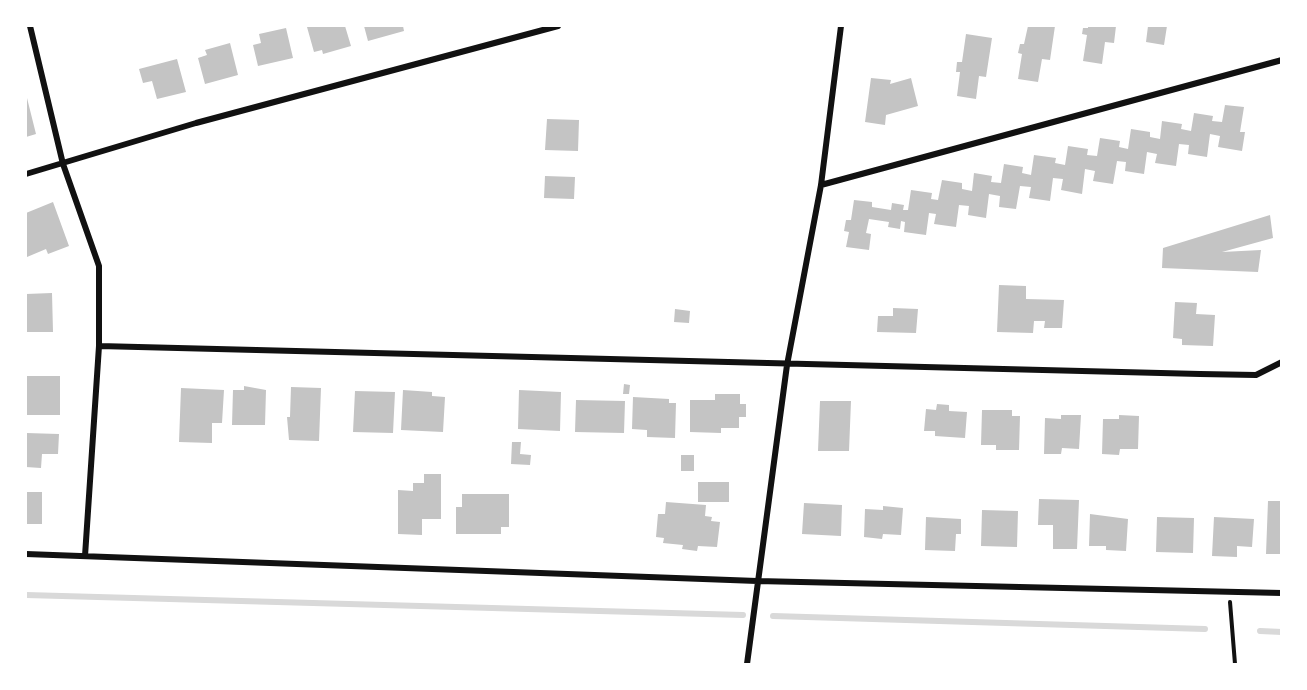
<!DOCTYPE html>
<style>
body{margin:0}
#map{position:relative;width:1307px;height:690px;overflow:hidden;background:#fff;font-family:"Roboto Condensed",sans-serif}
canvas{display:block}
.frame{position:absolute;inset:0;border:27px solid #fff;pointer-events:none}
</style>
<div id="map">
<canvas width="1307" height="690"></canvas>
<div class="frame"></div>
</div>
<script>
const c = document.querySelector('canvas').getContext('2d');
c.lineJoin = 'round';
const shape = rows => new Path2D(rows.map(r => 'M' + r).join(''));
function stroke(path, color, width, dash) { c.strokeStyle = color; c.lineWidth = width; c.lineCap = dash ? 'butt' : 'round'; c.setLineDash(dash || []); c.stroke(path); }
function paint(path, color) { c.fillStyle = color; c.fill(path, 'evenodd'); }
const stream = shape([
 [26,595,743,615],
 [773,616,1205,629],
 [1260,631,1282,632]
]);
const building = shape([
 [310,26,345,26,351,46,323,54,322,50,314,52,307,27],
 [364,26,403,26,404,31,368,41],
 [1028,26,1055,26,1050,60,1042,59,1038,82,1018,79,1022,54,1018,53,1020,44,1024,44],
 [1088,26,1116,26,1114,43,1105,42,1102,64,1083,61,1087,35,1082,34,1083,28,1088,28],
 [1148,26,1167,26,1164,45,1146,42],
 [286,28,293,58,258,66,253,45,261,43,259,34],
 [966,34,992,38,986,77,979,76,976,99,957,96,960,72,956,72,957,62,962,62],
 [230,43,238,75,205,84,198,58,207,55,205,50],
 [177,59,186,92,157,99,152,81,143,83,139,69],
 [871,78,891,80,890,84,911,78,918,106,886,115,885,125,865,122],
 [26,94,36,134,26,137],
 [1225,105,1244,107,1240,132,1245,132,1242,151,1218,147,1220,136,1210,134,1207,157,1188,154,1189,145,1179,144,1176,166,1155,163,1157,154,1147,152,1144,174,1125,171,1126,162,1117,161,1113,184,1093,181,1095,171,1085,169,1082,194,1061,190,1063,179,1053,178,1050,201,1029,198,1031,187,1020,186,1016,209,999,207,1000,196,989,194,986,218,968,215,969,206,959,205,956,227,934,224,936,214,929,213,926,235,904,232,905,222,901,221,900,229,888,227,889,222,869,219,866,233,871,234,869,250,846,247,849,232,844,231,846,220,851,220,854,200,872,202,872,207,891,210,892,203,904,205,903,210,908,210,911,190,932,193,931,199,938,200,942,180,962,183,962,189,972,191,974,173,992,176,991,182,1001,183,1004,164,1023,167,1022,173,1031,175,1034,155,1056,158,1055,163,1065,165,1068,146,1088,149,1087,155,1097,156,1100,138,1120,141,1119,147,1128,149,1131,129,1150,132,1150,137,1160,139,1162,121,1182,124,1181,129,1191,131,1194,113,1213,116,1212,121,1222,122],
 [547,119,579,120,578,151,545,150],
 [545,176,575,177,574,199,544,198],
 [53,202,69,246,48,254,46,249,27,257,26,213],
 [1270,215,1273,238,1222,252,1261,250,1258,272,1162,268,1163,248],
 [999,285,1026,286,1026,299,1064,300,1062,328,1044,328,1045,321,1034,321,1033,333,997,332],
 [52,293,53,332,26,332,26,294],
 [1175,302,1197,303,1196,314,1215,315,1213,346,1182,345,1182,339,1173,338],
 [893,308,918,309,916,333,877,332,878,316,893,316],
 [675,309,690,311,689,323,674,322],
 [26,376,60,376,60,415,26,415],
 [624,384,630,385,629,394,623,394],
 [244,386,266,390,265,425,232,425,233,390,244,390],
 [291,387,321,388,319,441,289,440,287,417,290,417],
 [181,388,224,390,222,423,212,423,212,443,179,442],
 [403,390,432,392,432,396,445,397,443,432,401,430],
 [519,390,561,392,560,431,518,429],
 [355,391,395,392,393,433,353,432],
 [715,394,740,394,740,404,746,404,746,417,739,417,739,428,721,428,721,433,690,432,690,400,715,400],
 [633,397,669,399,669,403,676,403,675,438,647,437,647,430,632,429],
 [576,400,625,401,624,433,575,432],
 [820,401,851,401,849,451,818,451],
 [937,404,949,405,949,411,967,412,965,438,935,436,935,431,924,431,926,409,936,410],
 [982,410,1012,410,1012,416,1020,416,1019,450,996,450,996,445,981,445],
 [1061,415,1081,415,1079,449,1062,448,1061,454,1044,454,1045,418,1061,419],
 [1119,415,1139,416,1138,449,1120,449,1119,455,1102,454,1103,419,1119,419],
 [26,433,59,434,58,454,42,454,41,468,26,467],
 [512,442,521,442,520,454,531,455,530,465,511,464],
 [681,455,694,455,694,471,681,471],
 [424,474,441,474,441,519,422,519,422,535,398,534,398,490,413,491,413,483,424,483],
 [698,482,729,482,729,502,698,502],
 [26,492,42,492,42,524,26,524],
 [462,494,509,494,509,527,501,527,501,534,456,534,456,507,462,507],
 [1039,499,1079,500,1077,549,1053,549,1053,525,1038,525],
 [1268,501,1282,501,1282,554,1266,554],
 [666,502,706,505,705,516,712,517,711,521,720,522,717,547,698,546,697,551,682,549,683,545,663,543,664,538,656,537,658,514,665,514],
 [804,503,842,505,841,536,802,534],
 [883,506,903,508,901,535,883,534,882,539,864,537,865,509,883,510],
 [982,510,1018,511,1017,547,981,546],
 [1090,514,1128,519,1126,551,1106,550,1106,546,1089,546],
 [926,517,961,519,961,534,956,534,955,551,925,550],
 [1157,517,1194,518,1193,553,1156,552],
 [1214,517,1254,519,1252,547,1237,546,1237,557,1212,556]
]);
const path = shape([
 [1230,602,1235,664]
]);
const minor = shape([
 [30,26,63,164,99,266,99,346,85,556],
 [26,174,196,123,558,26],
 [821,185,1282,60],
 [99,346,1200,374,1256,375,1282,362],
 [26,554,757,581,1282,593],
 [747,664,787,365,821,185,841,26]
]);
stroke(stream, '#d9d9d9', 6);
paint(building, '#c4c4c4');
stroke(path, '#111', 4);
stroke(minor, '#111', 6);
</script>
